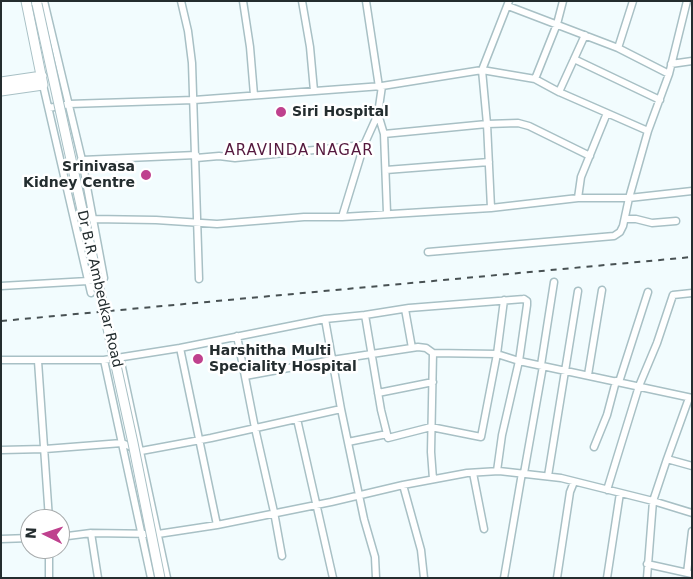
<!DOCTYPE html>
<style>
body{margin:0}
#map{position:relative;width:693px;height:579px;overflow:hidden;background:#f2fcfe;font-family:"DejaVu Sans",sans-serif}
canvas{display:block}
.frame{position:absolute;inset:0;border:2px solid #242d2f;pointer-events:none}
.north{position:absolute;left:20px;top:509px;width:50px;height:50px;box-sizing:border-box;background:#fff;border:1px solid #a7abac;border-radius:50%;rotate:274deg;font-size:14px;font-weight:700;line-height:20px;text-align:center;color:#242d2f}
.north::after{content:'';display:block;margin:auto;width:18px;height:22px;background:#bf418e;clip-path:polygon(50% 0,100% 100%,50% 72%,0 100%)}
</style>
<div id="map">
<canvas width="693" height="579"></canvas>
<div class="frame"></div>
<div class="north">N</div>
</div>
<script>
const c = document.querySelector('canvas').getContext('2d');
c.lineJoin = 'round';
const shape = rows => new Path2D(rows.map(r => 'M' + r).join(''));
function stroke(path, color, width, dash) { c.strokeStyle = color; c.lineWidth = width; c.lineCap = dash ? 'butt' : 'round'; c.setLineDash(dash || []); c.stroke(path); }
function drawText(font, color, halo, rows, align = 'center') {
  c.font = font + ' "DejaVu Sans",sans-serif'; c.lineWidth = 5; c.setLineDash([]); c.textBaseline = 'middle'; c.strokeStyle = halo; c.fillStyle = color; for (const [text, x, y, turn = 0] of rows) {
    c.save(); c.translate(x, y); c.rotate((+turn || 0) * Math.PI / 180); c.textAlign = isNaN(turn) ? turn : align; if (halo) c.strokeText(text, 0, 0); c.fillText(text, 0, 0); c.restore();
  }
}
const minor = shape([
 [181,1,188,31,192,63,199,279],
 [243,1,250,47,254,95],
 [302,1,310,47,314,91],
 [366,1,379,87],
 [687,1,669,74,648,131,629,198,692,191],
 [508,6,618,48,669,74],
 [618,48,633,1],
 [574,59,660,100],
 [671,64,692,61],
 [535,79,557,24,563,1],
 [43,85,91,293],
 [382,86,378,114,364,145,342,217,491,208,578,198,629,198,623,226,620,232,614,236,428,252],
 [49,108,69,104,194,100,382,86,482,70,509,1],
 [607,113,648,131],
 [378,114,384,134,387,213],
 [384,134,487,124,518,123,529,126,590,156],
 [196,158,219,156,235,158,364,145],
 [82,160,196,155],
 [386,170,489,162],
 [578,198,581,177,607,113,559,92,585,35],
 [491,208,487,124,482,70,535,79,559,92],
 [92,219,156,220,217,224,304,217,342,217],
 [625,219,636,219,652,223,676,221],
 [1,286,88,281,104,278,82,160,44,1],
 [524,299,527,301,527,305,519,361,497,354,481,437,431,427,388,438,381,410,365,315,409,308,524,299],
 [405,309,412,348],
 [325,319,365,315],
 [237,336,255,428,274,512,282,556],
 [180,348,217,525],
 [120,358,167,578],
 [1,360,104,360,180,348,325,319,341,409],
 [104,360,151,578],
 [38,361,49,519],
 [541,365,554,282],
 [588,375,602,290],
 [245,376,332,360,418,347,426,348,433,353],
 [619,382,648,292],
 [378,393,433,382],
 [297,419,333,578],
 [348,442,387,434],
 [594,447,607,415,616,381],
 [1,450,45,449,122,443,141,451,211,438,341,409,364,519,375,557,376,578],
 [667,459,689,398],
 [497,471,502,435,519,361,692,398],
 [473,473,484,529],
 [524,473,543,366],
 [548,476,578,291],
 [433,479,431,452,433,353,497,354,504,300],
 [403,485,421,550,424,578],
 [607,490,639,386,657,343,673,295,692,293],
 [91,533,158,534,217,525,331,502,403,485,467,473,499,471,561,478,653,501,692,513],
 [60,537,91,533,98,578],
 [1,539,30,538],
 [49,549,49,578],
 [647,564,692,574],
 [687,573,692,531],
 [504,578,522,473],
 [557,578,570,492,574,482],
 [607,578,620,493],
 [647,578,653,501,667,459,692,466]
]);
const tertiary = shape([
 [1,82,42,76],
 [1,91,43,85,26,1]
]);
const rail = shape([
 [1,321,692,257]
]);
const tertiaryBridge = shape([
 [37,4,133,443,160,578]
]);
const markers = [
 [281,112,6,"#bf418e"],
 [146,175,6,"#bf418e"],
 [198,359,6,"#bf418e"]
];
const poiNames = [
 ["Siri Hospital",292,112],
 ["Srinivasa",135,167,"right"],
 ["Kidney Centre",135,183,"right"],
 ["Harshitha Multi",209,351],
 ["Speciality Hospital",209,367]
];
const streetNames = [
 ["Dr B.R Ambedkar Road",99,289,77]
];
const neighbourhoodNames = [
 ["ARAVINDA NAGAR",299,151]
];
stroke(minor, '#a8c0c5', 9);
stroke(tertiary, '#a8c0c5', 11);
stroke(minor, '#fff', 6);
stroke(tertiary, '#fff', 9);
stroke(rail, '#485153', 2, [6, 6]);
stroke(tertiaryBridge, '#a8c0c5', 11, []);
stroke(tertiaryBridge, '#fff', 9);
for (const [x, y, r, color] of markers) { const dot = new Path2D(); dot.arc(x, y, r, 0, 2 * Math.PI); c.fillStyle = color; c.fill(dot); stroke(dot, '#fff', 2); }
drawText('bold 14px', '#242d2f', '#fff', poiNames, 'left');
drawText('14px', '#242d2f', '#fff', streetNames);
c.letterSpacing = '1px';
drawText('15px', '#55193e', '#fff', neighbourhoodNames);
c.letterSpacing = '0px';
</script>
